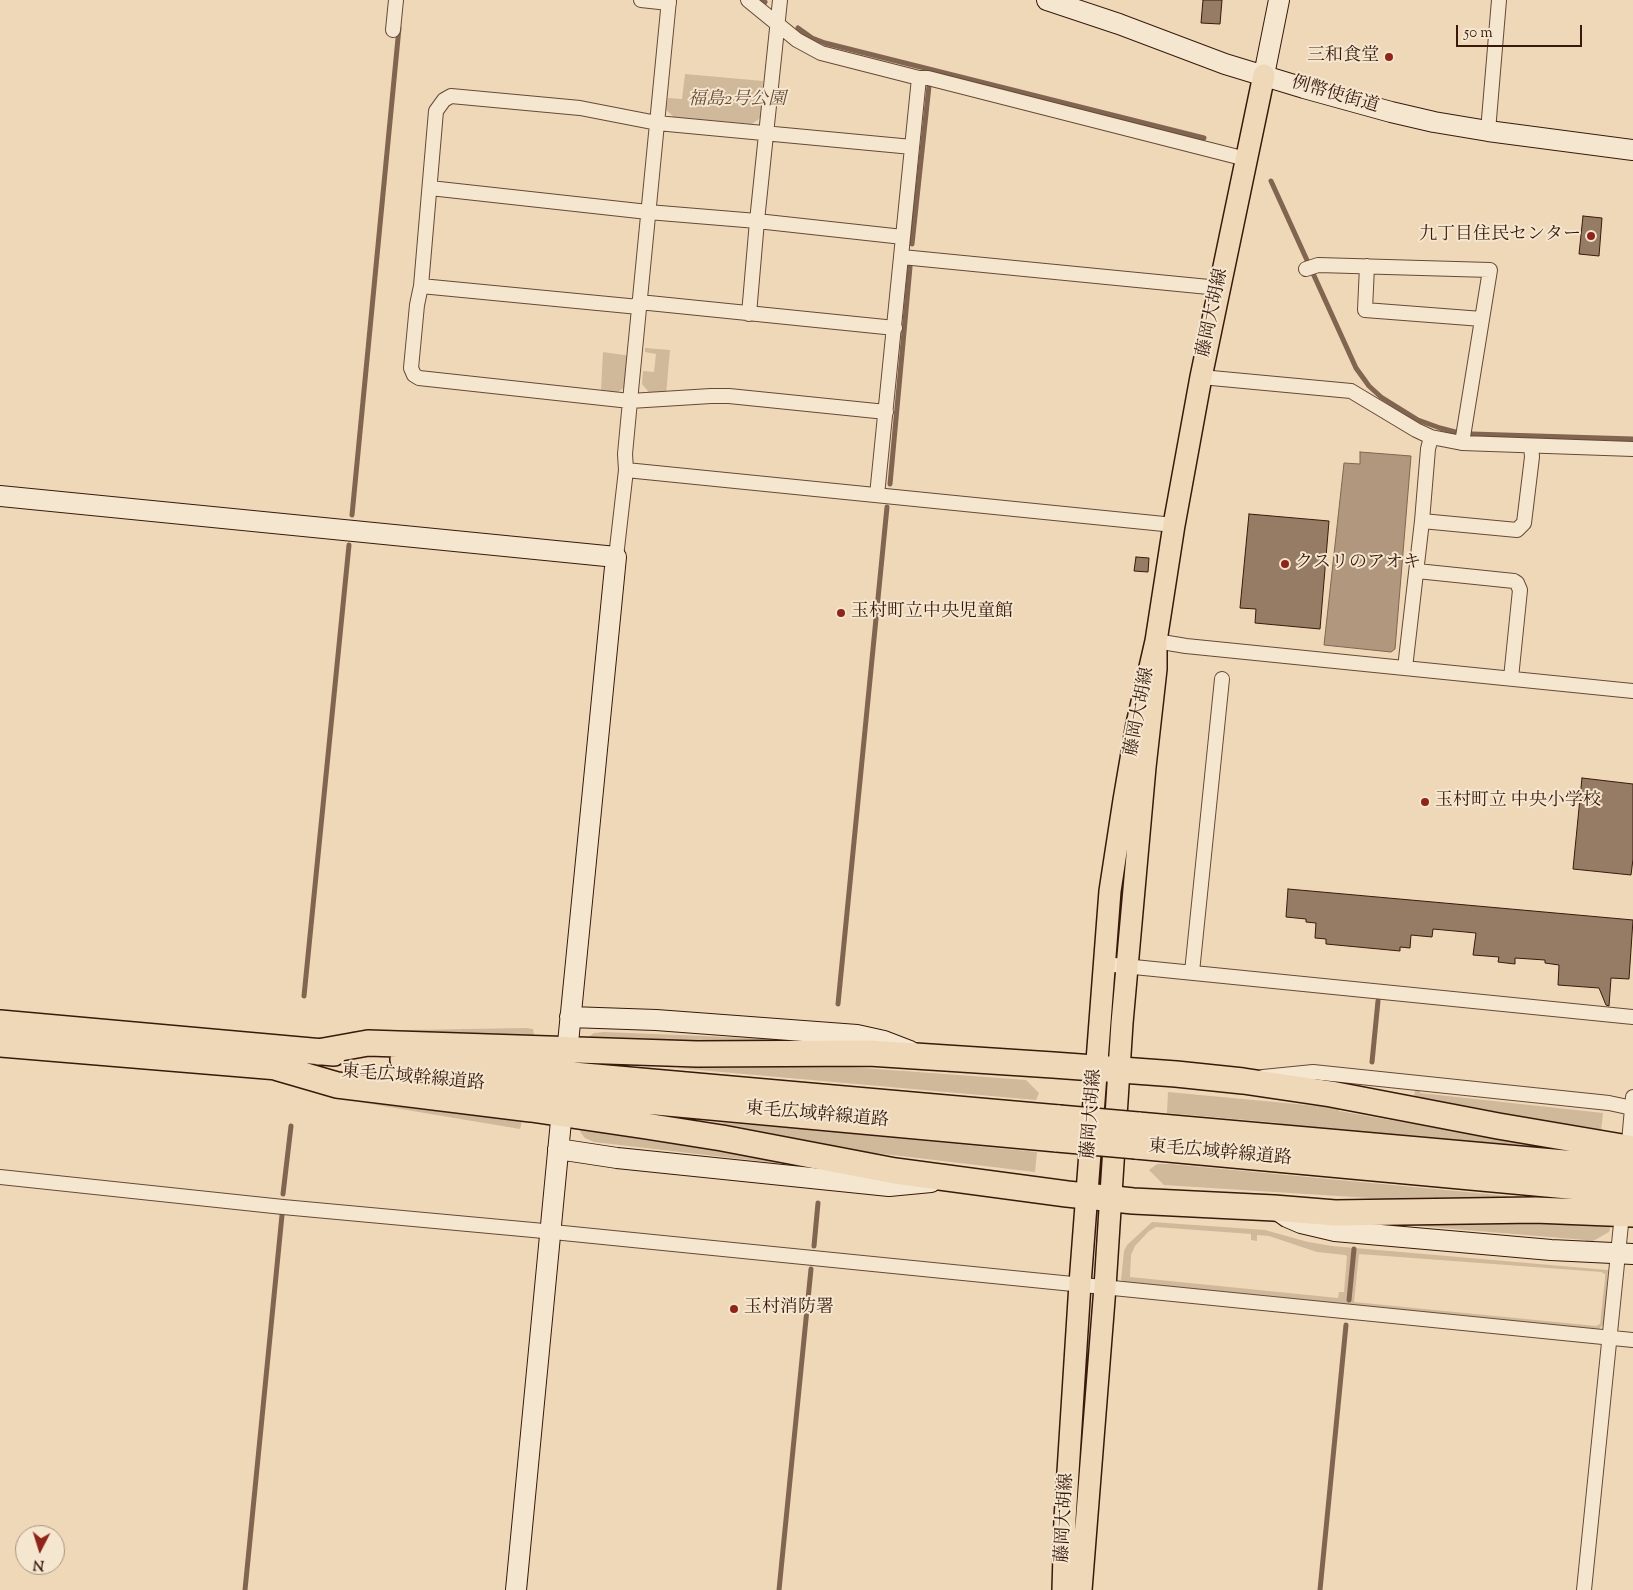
<!DOCTYPE html>
<meta charset="utf-8">
<style>
body{margin:0}
#map{position:relative;width:1633px;height:1590px;overflow:hidden;background:#efd8b7;font-family:"Sorts Mill Goudy",serif}
canvas{display:block}
.north{position:absolute;left:15px;top:1525px;width:50px;height:50px;box-sizing:border-box;background:#f5e6d0;border:1px solid #a99482;border-radius:50%;rotate:185deg;font-size:14px;font-weight:700;line-height:20px;text-align:center;color:#38190c}
.north::after{content:'';display:block;margin:auto;width:18px;height:22px;background:#8f2418;clip-path:polygon(50% 0,100% 100%,50% 72%,0 100%)}
.scale{position:absolute;left:1456px;top:25px;width:126px;height:22px;box-sizing:border-box;border:2px solid #38190c;border-top:0;padding-left:6px;font-size:15px;line-height:18px;white-space:nowrap;color:#38190c;-webkit-text-stroke:4px #f5e6d0;paint-order:stroke}
</style>
<div id="map">
<canvas width="1633" height="1590"></canvas>
<div class="north">N</div>
<div class="scale">50 m</div>
</div>
<script>
const c = document.querySelector('canvas').getContext('2d');
c.lineJoin = 'round';
function paint(path, color) { c.fillStyle = color; c.fill(path, 'evenodd'); }
const shape = rows => new Path2D(rows.map(r => 'M' + r).join(''));
function stroke(path, color, width, dash) { c.strokeStyle = color; c.lineWidth = width; c.lineCap = dash ? 'butt' : 'round'; c.setLineDash(dash || []); c.stroke(path); }
function drawText(font, color, halo, rows, align = 'center') {
  c.font = font + ' "Sorts Mill Goudy","Noto Serif JP",serif'; c.lineWidth = 4; c.setLineDash([]); c.textBaseline = 'middle'; c.strokeStyle = halo; c.fillStyle = color; for (const [text, x, y, turn = 0] of rows) {
    c.save(); c.translate(x, y); c.rotate((+turn || 0) * Math.PI / 180); c.textAlign = isNaN(turn) ? turn : align; if (halo) c.strokeText(text, 0, 0); c.fillText(text, 0, 0); c.restore();
  }
}
const green = shape([
 [685,74,763,81,760,118,752,124,674,117,666,110,668,98,682,99],
 [645,348,670,350,666,394,652,396,642,384,643,371,654,372,656,354,645,352],
 [603,352,631,356,629,384,618,392,601,390],
 [526,1028,533,1029,534,1035,408,1033,359,1033,350,1031],
 [604,1032,753,1038,755,1034,850,1042,712,1048,587,1038,594,1033],
 [836,1066,1026,1080,1039,1093,1036,1100,677,1068],
 [1415,1090,1420,1090,1420,1093,1603,1113,1601,1131,1460,1105,1414,1099],
 [1168,1092,1339,1108,1339,1111,1549,1148,1282,1126,1280,1123,1167,1113],
 [359,1102,522,1121,520,1129],
 [714,1122,804,1129,1037,1152,1035,1172,859,1151],
 [578,1124,879,1175,594,1142,585,1138,581,1133],
 [1157,1164,1170,1164,1530,1198,1417,1201,1164,1185,1149,1170],
 [1339,1221,1543,1221,1611,1224,1609,1232,1595,1240,1587,1243,1585,1240,1395,1224,1395,1227],
 [1152,1222,1265,1230,1308,1242,1332,1246,1608,1270,1604,1324,1599,1329,1126,1282,1121,1280,1124,1251,1127,1245],
 [1156,1227,1251,1234,1251,1240,1257,1241,1257,1235,1269,1236,1317,1252,1345,1255,1347,1256,1344,1292,1339,1292,1338,1298,1130,1277,1131,1255,1135,1246,1149,1231],
 [1359,1254,1601,1272,1605,1274,1605,1279,1600,1324,1596,1326,1354,1302]
]);
const water = shape([
 [1360,452,1411,456,1395,649,1391,652,1324,645,1344,463,1360,464,1360,452]
]);
const stream = shape([
 [762,0,765,2],
 [798,28,812,38,825,43,1204,138],
 [1271,181,1356,368,1369,386,1381,397,1418,420,1440,428,1459,433],
 [912,244,929,86],
 [1472,434,1633,439],
 [890,484,910,267],
 [352,515,399,28],
 [304,996,349,545],
 [838,1004,887,507],
 [1372,1062,1378,1001],
 [283,1194,291,1126],
 [814,1246,818,1203],
 [1349,1300,1354,1249],
 [245,1590,282,1215],
 [779,1590,811,1269],
 [1320,1590,1346,1325]
]);
const building = shape([
 [1203,0,1222,0,1220,24,1201,23,1203,0],
 [1583,216,1602,218,1599,256,1579,254,1583,216],
 [1249,514,1329,521,1320,629,1255,623,1256,609,1240,608,1249,514],
 [1136,557,1149,558,1148,572,1134,571,1136,557],
 [1582,778,1633,784,1633,859,1631,875,1573,869,1582,778],
 [1288,889,1633,920,1629,979,1611,978,1609,1006,1606,1005,1599,988,1558,985,1559,965,1545,963,1545,960,1515,958,1515,964,1498,962,1499,957,1473,955,1476,933,1433,929,1432,937,1411,935,1410,948,1400,947,1400,951,1326,944,1326,939,1315,938,1316,923,1306,922,1306,919,1286,917,1288,889]
]);
const street = shape([
 [641,0,669,3],
 [748,0,797,40,821,53,919,78,928,78,1246,159],
 [393,30,396,0],
 [1488,131,1499,0],
 [430,188,648,212,757,221,903,237],
 [902,257,1219,288],
 [1367,266,1365,310,1482,319],
 [1306,269,1318,265,1490,270,1462,443],
 [421,286,639,307],
 [639,302,895,328],
 [749,314,757,221,780,0],
 [1201,377,1351,391,1416,430,1431,437,1462,443,1633,449],
 [886,412,729,396,711,396,630,401,419,378,414,375,411,368,417,305,421,286,436,111,444,100,451,96,580,108,657,123,912,147],
 [626,470,1174,525],
 [877,495,919,78],
 [1422,521,1517,530,1524,523,1532,457,1531,446],
 [616,557,626,470,625,454,630,401,669,0],
 [1417,571,1514,581,1517,583,1520,590,1511,678],
 [1156,641,1186,646,1633,691],
 [1405,668,1422,521,1428,449,1431,437],
 [1104,964,1633,1017],
 [1192,972,1222,679],
 [1263,1077,1313,1072,1609,1103,1632,1108],
 [1629,1142,1633,1097],
 [0,1177,283,1207,533,1230,1633,1340],
 [1584,1590,1621,1224]
]);
const secondary = shape([
 [1047,0,1119,24,1225,64,1304,88,1391,112,1434,122,1488,131,1633,150],
 [1264,75,1279,0],
 [0,496,616,557,568,1043],
 [570,1017,656,1020,857,1035,884,1041,910,1051],
 [558,1149,617,1158,889,1186,931,1182],
 [1276,1209,1287,1217,1301,1223,1335,1231,1551,1250,1633,1254],
 [516,1590,561,1121]
]);
const primary = shape([
 [1156,641,1174,525,1201,377,1264,75],
 [1063,1590,1065,1519,1080,1284,1110,891,1124,800,1137,724,1156,641,1156,669,1145,767,1122,1023,1105,1287,1081,1590]
]);
const highway = shape([
 [0,1023,334,1053],
 [0,1044,290,1068],
 [318,1052,368,1043,697,1054,869,1053,1053,1065,1176,1074,1243,1081,1331,1094,1498,1126,1633,1149],
 [403,1060,1059,1118],
 [275,1067,337,1085,531,1109,646,1126,722,1138,895,1171,1067,1194,1133,1201,1274,1208,1335,1213,1535,1210,1633,1214],
 [462,1084,1057,1139],
 [1138,1125,1633,1169],
 [1136,1146,1633,1192]
]);
const highwayBridge = shape([
 [1059,1118,1138,1125],
 [1057,1139,1136,1146]
]);
const markers = [
 [1389,57,5,"#8f2418"],
 [1591,236,5,"#8f2418"],
 [1285,564,5,"#8f2418"],
 [841,613,5,"#8f2418"],
 [1425,802,5,"#8f2418"],
 [734,1309,5,"#8f2418"]
];
const poiNames = [
 ["三和食堂",1379,57,"right"],
 ["九丁目住民センター",1581,236,"right"],
 ["クスリのアオキ",1295,564],
 ["玉村町立中央児童館",851,613],
 ["玉村町立 中央小学校",1435,802],
 ["玉村消防署",744,1309]
];
const streetNames = [
 ["例幣使街道",1335,96,16],
 ["藤岡大胡線",1214,313,-78],
 ["藤岡大胡線",1141,712,-79],
 ["東毛広域幹線道路",413,1079,5],
 ["藤岡大胡線",1093,1114,-86],
 ["東毛広域幹線道路",817,1116,5],
 ["東毛広域幹線道路",1220,1154,5],
 ["藤岡大胡線",1066,1518,-87]
];
const parkNames = [
 ["福島2号公園",737,101]
];
paint(green, '#d0b89a');
paint(water, '#b1977d');
stroke(water, '#816550', 1);
stroke(stream, '#816550', 5);
paint(building, '#977c65');
stroke(building, '#38190c', 1);
stroke(street, '#664937', 16);
stroke(secondary, '#38190c', 22);
stroke(primary, '#38190c', 24);
stroke(highway, '#38190c', 28);
stroke(street, '#f5e6d0', 14);
stroke(secondary, '#f5e6d0', 20);
stroke(primary, '#efd8b7', 21);
stroke(highway, '#efd8b7', 25);
stroke(highwayBridge, '#38190c', 28, []);
stroke(highwayBridge, '#efd8b7', 25);
for (const [x, y, r, color] of markers) { const dot = new Path2D(); dot.arc(x, y, r, 0, 2 * Math.PI); c.fillStyle = color; c.fill(dot); stroke(dot, '#f5e6d0', 2); }
drawText('18px', '#38190c', '#f5e6d0', poiNames, 'left');
drawText('18px', '#38190c', '#f5e6d0', streetNames);
drawText('italic 18px', '#664937', '#f5e6d0', parkNames);
</script>
